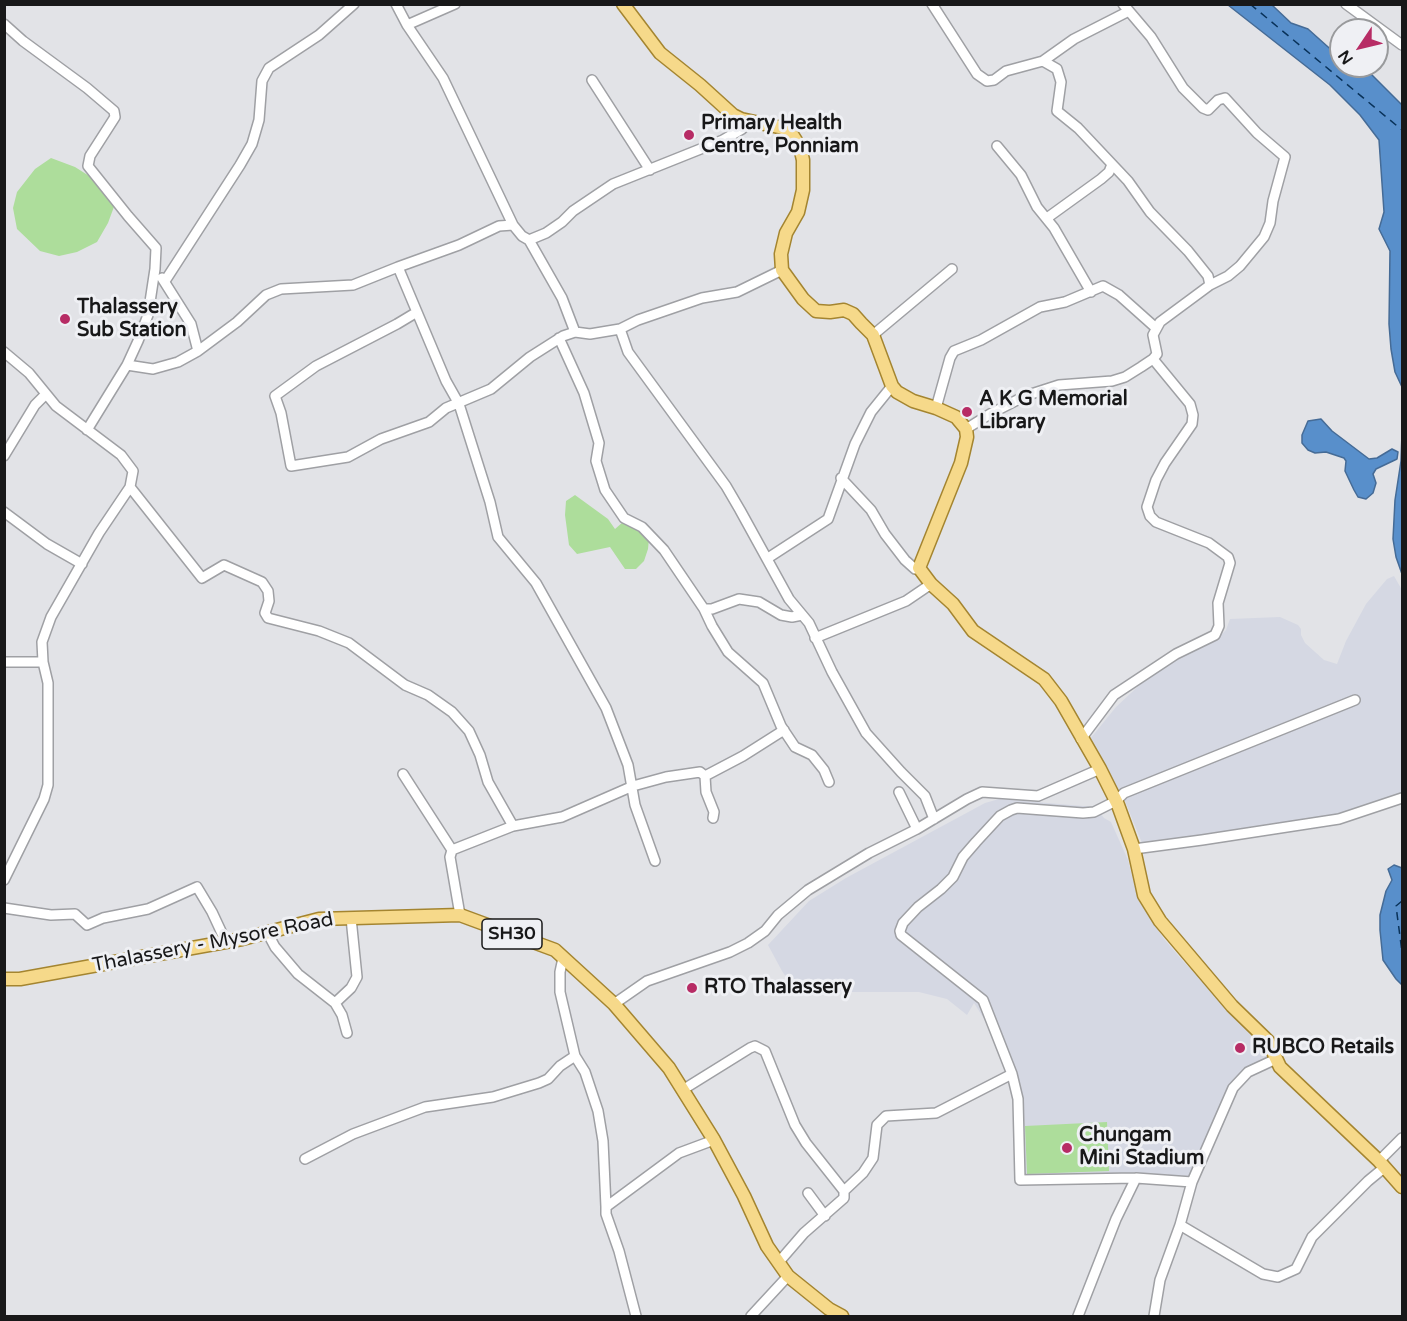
<!DOCTYPE html>
<style>
body{margin:0}
#map{position:relative;width:1407px;height:1321px;overflow:hidden;background:#e2e3e7;font-family:"Varela Round",sans-serif}
canvas{display:block}
.frame{position:absolute;inset:0;border:6px solid #181819;pointer-events:none}
.north{position:absolute;left:1329px;top:18px;width:60px;height:60px;box-sizing:border-box;background:#eff0f4;border:2px solid #999a9c;border-radius:50%;rotate:235deg;font-size:16px;font-weight:700;line-height:24px;text-align:center;color:#181819}
.north::after{content:'';display:block;margin:auto;width:21px;height:27px;background:#b72c65;clip-path:polygon(50% 0,100% 100%,50% 72%,0 100%)}
</style>
<div id="map">
<canvas width="1407" height="1321"></canvas>
<div class="frame"></div>
<div class="north">N</div>
</div>
<script>
const c = document.querySelector('canvas').getContext('2d');
c.lineJoin = 'round';
function paint(path, color) { c.fillStyle = color; c.fill(path, 'evenodd'); }
const shape = rows => new Path2D(rows.map(r => 'M' + r).join(''));
function stroke(path, color, width, dash) { c.strokeStyle = color; c.lineWidth = width; c.lineCap = dash ? 'butt' : 'round'; c.setLineDash(dash || []); c.stroke(path); }
function drawText(font, color, halo, rows, align = 'center') {
  c.font = font + ' "Varela Round",sans-serif'; c.lineWidth = 6; c.setLineDash([]); c.textBaseline = 'middle'; c.strokeStyle = halo; c.fillStyle = color; for (const [text, x, y, turn = 0] of rows) {
    c.save(); c.translate(x, y); c.rotate((+turn || 0) * Math.PI / 180); c.textAlign = isNaN(turn) ? turn : align; if (halo) c.strokeText(text, 0, 0); c.fillText(text, 0, 0); c.restore();
  }
}
const built = shape([
 [1394,576,1402,590,1402,794,1345,814,1322,818,1142,843,1125,801,1097,755,1090,739,1116,707,1147,678,1183,654,1215,641,1226,630,1230,619,1280,617,1298,625,1301,629,1301,635,1305,643,1324,660,1337,664,1346,641,1366,604,1387,579],
 [999,799,1095,807,1104,818,1111,822,1128,860,1138,899,1164,939,1183,961,1232,1011,1271,1054,1235,1077,1224,1095,1191,1176,1125,1173,1025,1178,1024,1106,1019,1084,998,1049,986,1022,974,1003,967,1015,947,999,919,992,851,992,811,989,795,990,782,971,768,945,809,901,846,878,985,803]
]);
const green = shape([
 [51,158,75,167,94,179,115,204,108,223,97,242,77,252,59,256,40,251,17,229,13,208,17,192,35,169],
 [575,495,608,519,615,529,623,522,630,522,649,539,648,549,644,561,636,569,625,569,610,547,577,554,569,545,565,515,566,501],
 [1107,1122,1109,1171,1027,1174,1025,1126]
]);
const water = shape([
 [1228,5,1272,5,1291,23,1308,29,1337,55,1341,56,1341,66,1363,66,1402,105,1402,387,1395,372,1391,349,1389,324,1390,251,1379,229,1384,212,1379,140,1360,115,1330,85,1228,5],
 [1321,419,1332,431,1369,459,1377,458,1392,449,1398,452,1397,459,1376,469,1373,474,1376,483,1373,493,1366,499,1358,497,1354,490,1345,471,1346,461,1344,458,1326,452,1315,453,1308,450,1302,443,1302,435,1308,421,1321,419],
 [1402,433,1402,574,1396,557,1393,539,1395,500,1401,461,1402,433],
 [1394,865,1402,868,1402,985,1396,979,1383,960,1380,930,1380,915,1386,891,1392,880,1388,869,1394,865]
]);
const ferry = shape([
 [1250,4,1402,130],
 [1402,901,1396,906,1402,952]
]);
const minor = shape([
 [396,4,407,25,443,78,513,225],
 [932,4,977,74,987,81,994,80,1006,71,1043,61,1057,69,1061,82,1057,111,1078,128,1128,181,1150,212,1188,251,1208,276,1210,285,1160,322,1153,335,1157,354,1153,359,1141,367,1125,377,1112,381,1059,385,1025,396,990,414,966,429],
 [1123,4,1151,37,1183,88,1203,108,1208,110,1218,100,1225,98,1257,133,1285,157,1273,201,1270,223,1264,237,1240,266,1228,276,1210,285],
 [1346,4,1402,45],
 [4,24,23,41,87,88,114,111,115,117,90,156,88,166,128,216,156,248,155,269,148,315,138,341,127,365,87,430],
 [407,25,455,4],
 [1043,61,1074,39,1127,12],
 [592,80,650,170],
 [997,146,1021,175,1037,207,1054,228,1091,292],
 [1047,218,1101,179,1109,172,1112,164],
 [529,240,562,298,575,332],
 [398,267,459,245,499,226,513,225,522,236,529,240,546,233,562,222,573,211,613,184,723,140,742,129,751,121],
 [162,278,191,324,198,351],
 [165,281,240,165,252,144,259,120,262,81,269,68,319,35,354,4],
 [417,312,397,324,316,366,275,396,281,413,291,466,348,457,381,439,429,422,446,408,491,389,530,357,563,336,575,332,590,334,620,329,638,320,702,298,737,292,782,270],
 [620,329,628,352,726,486,740,510,789,599,809,623,832,672,866,733,901,772,925,796,934,819],
 [873,335,952,269],
 [559,338,584,393,599,443,596,461,605,490,624,518,642,527,664,550,704,609,712,609,739,599,759,602,781,615,792,617,802,615],
 [4,352,29,373,56,406,121,455,133,471,130,487,99,533,51,617,42,642,43,662,48,683,48,785,44,799,4,880],
 [127,365,153,369,178,362,198,351,237,322,266,295,281,289,353,285,398,267,446,381,459,404,490,502,498,537,536,583,606,708,628,765,635,805,655,861],
 [936,408,950,358,954,351,981,340,1040,307,1065,302,1103,286,1119,295,1156,328],
 [4,456,35,405,46,394],
 [841,478,871,510,885,534,905,560,915,569,919,568],
 [130,487,202,578,224,565,262,582,268,591,269,601,265,613,268,618,319,631,349,643,405,685,428,695,452,712,469,731,480,755,488,782,513,826,452,850,450,857,460,915],
 [4,512,47,544,82,564],
 [768,558,828,519,855,444,871,412,892,386],
 [704,609,712,626,728,652,763,683,781,726,795,747,812,755,824,770,829,782],
 [815,638,906,601,931,584],
 [4,662,43,662],
 [1081,739,1114,695,1176,654,1215,635,1219,626,1218,603,1230,563,1228,557,1209,543,1156,522,1150,516,1147,507,1156,480,1165,463,1192,424,1193,415,1190,404,1153,359],
 [403,774,452,850],
 [899,792,917,829],
 [713,818,714,812,706,792,705,776,743,756,784,730],
 [513,826,562,817,633,786,666,777,700,772,705,776],
 [1134,849,1202,840,1339,819,1402,798],
 [4,908,51,915,75,914,87,925,103,918,148,909,197,887,212,912,226,942],
 [267,932,275,947,298,974,335,1003,342,1015,347,1033],
 [563,958,560,972,560,992,575,1056],
 [335,1003,351,988,357,977,351,918],
 [614,1004,647,981,730,952,748,943,765,931,778,915,808,890,869,853,917,829,967,799,982,792,1038,796,1100,769],
 [684,1089,750,1048,755,1046,765,1051,795,1125,806,1143,844,1191],
 [305,1159,353,1134,425,1107,493,1097,539,1083,548,1079,560,1066,575,1056,585,1072,598,1111,603,1141,606,1207],
 [1379,1161,1402,1138],
 [1136,1178,1020,1180,1018,1099,1012,1074,983,1000,901,935,900,931,903,923,918,907,941,889,953,877,963,857,976,842,1000,816,1011,810,1017,808,1083,813,1094,812,1116,801,1124,793,1355,700],
 [808,1193,825,1216],
 [1180,1225,1192,1182,1233,1088,1248,1072,1276,1059],
 [778,1263,804,1233,844,1198,844,1191,863,1173,873,1158,877,1125,886,1116,936,1113,1012,1074],
 [636,1316,619,1251,606,1214,606,1207,679,1153,714,1140],
 [751,1316,788,1276],
 [1078,1316,1116,1219,1136,1178,1192,1182],
 [1154,1316,1160,1280,1180,1225,1263,1274,1278,1277,1296,1269,1312,1237,1368,1181,1385,1167]
]);
const major = shape([
 [623,4,660,53,700,85,733,115,741,119,783,128,793,136,800,147,803,160,803,190,798,212,786,233,781,254,782,270,803,299,816,311,830,312,844,310,853,314,861,323,873,335,892,386,897,392,913,401,936,408,956,417,966,429,967,437,961,463,919,568,931,584,953,604,973,631,1044,679,1061,701,1100,769,1118,805,1134,849,1144,895,1160,921,1232,1006,1268,1041,1280,1067,1379,1161,1402,1187],
 [4,979,20,979,242,939,319,919,460,915,555,950,614,1004,669,1068,714,1140,744,1196,767,1246,788,1276,829,1309,842,1316]
]);
const markers = [
 [689,135,6,"#b72c65"],
 [65,319,6,"#b72c65"],
 [967,412,6,"#b72c65"],
 [692,988,6,"#b72c65"],
 [1240,1048,6,"#b72c65"],
 [1067,1148,6,"#b72c65"]
];
const shields = [
 [512,934,60]
];
const shieldNames = [
 ["SH30",512,934]
];
const poiNames = [
 ["Primary Health",701,124],
 ["Centre, Ponniam",701,147],
 ["Thalassery",77,308],
 ["Sub Station",77,331],
 ["A K G Memorial",979,400],
 ["Library",979,423],
 ["RTO Thalassery",704,988],
 ["RUBCO Retails",1252,1048],
 ["Chungam",1079,1136],
 ["Mini Stadium",1079,1159]
];
const streetNames = [
 ["Thalassery - Mysore Road",213,943,-11]
];
paint(built, '#d5d8e3');
paint(green, '#addd9b');
paint(water, '#588fcb');
stroke(water, '#456b96', 1.5);
stroke(ferry, '#093259', 1.5, [8, 6]);
stroke(minor, '#9fa0a4', 12);
stroke(major, '#a48530', 15);
stroke(minor, '#fff', 9);
stroke(major, '#f6d98a', 12);
for (const [x, y, r, color] of markers) { const dot = new Path2D(); dot.arc(x, y, r, 0, 2 * Math.PI); c.fillStyle = color; c.fill(dot); stroke(dot, '#eff0f4', 2); }
for (const [x, y, w] of shields) { const box = new Path2D(); box.roundRect(x - w / 2, y - 15, w, 30, 4.5); c.fillStyle = '#eff0f4'; c.fill(box); stroke(box, '#181819', 1.5); }
drawText('bold 18px', '#181819', null, shieldNames);
drawText('bold 20px', '#181819', '#eff0f4', poiNames, 'left');
drawText('20px', '#181819', '#eff0f4', streetNames);
</script>
